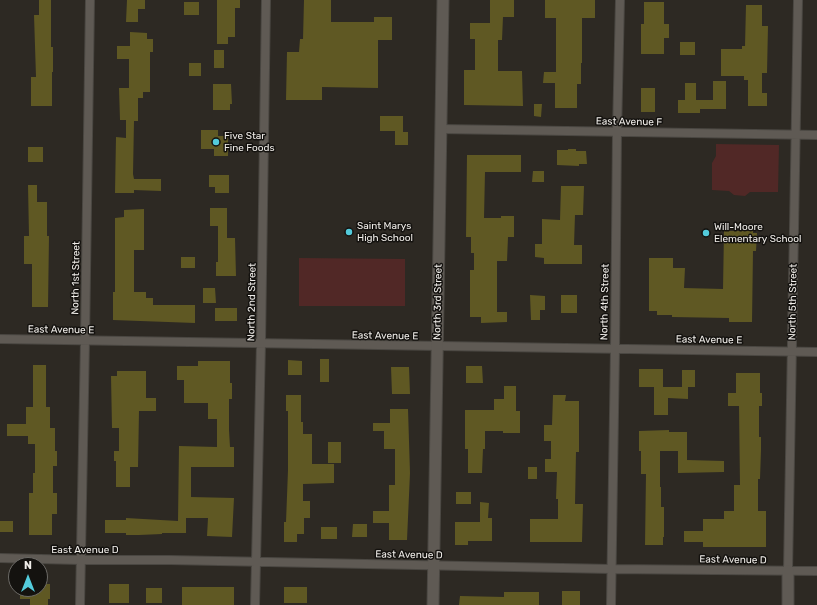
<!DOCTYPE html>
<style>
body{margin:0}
#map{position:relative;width:817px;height:605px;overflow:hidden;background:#2d2923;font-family:Rubik,sans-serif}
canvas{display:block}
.north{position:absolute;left:8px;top:557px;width:40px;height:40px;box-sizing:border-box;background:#14120f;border:1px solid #6c6a66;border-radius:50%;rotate:0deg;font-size:11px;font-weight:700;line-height:16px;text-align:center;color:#f0ede9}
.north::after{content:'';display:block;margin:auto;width:14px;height:18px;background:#53cbdb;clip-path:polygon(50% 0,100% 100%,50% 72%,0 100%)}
</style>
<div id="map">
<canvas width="817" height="605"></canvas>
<div class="north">N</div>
</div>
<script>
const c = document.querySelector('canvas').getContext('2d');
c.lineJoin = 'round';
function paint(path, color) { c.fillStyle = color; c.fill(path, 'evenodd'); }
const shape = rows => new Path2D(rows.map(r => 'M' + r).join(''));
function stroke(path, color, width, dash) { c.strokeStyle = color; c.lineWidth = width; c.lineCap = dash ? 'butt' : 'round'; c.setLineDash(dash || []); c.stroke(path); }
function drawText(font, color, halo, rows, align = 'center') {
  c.font = font + ' Rubik,sans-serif'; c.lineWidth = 3; c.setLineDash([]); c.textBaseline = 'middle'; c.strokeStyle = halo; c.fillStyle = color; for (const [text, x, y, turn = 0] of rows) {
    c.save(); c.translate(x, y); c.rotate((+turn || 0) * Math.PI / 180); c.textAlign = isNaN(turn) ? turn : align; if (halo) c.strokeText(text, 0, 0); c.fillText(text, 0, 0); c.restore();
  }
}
const green = shape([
 [716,144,779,145,778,192,750,192,745,196,734,195,729,191,712,190,712,163,716,156],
 [299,258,405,259,405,306,299,306]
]);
const building = shape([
 [39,0,51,0,51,47,53,47,53,72,52,72,52,106,31,106,31,77,36,77,34,15,39,15],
 [127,0,145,0,145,9,138,9,138,22,126,22],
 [217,0,240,0,240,8,235,8,235,37,228,37,228,44,217,44],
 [304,0,331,0,331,22,374,22,374,17,392,17,392,40,378,40,378,88,322,87,322,100,286,100,287,52,299,52,300,39,303,39],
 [490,0,514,0,514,17,503,17,502,40,498,40,498,71,522,71,523,106,464,105,464,70,475,70,475,39,470,39,470,23,490,23],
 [545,0,595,0,595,18,582,18,582,63,581,63,581,84,577,84,577,108,555,108,555,83,543,83,544,72,556,72,556,18,545,18],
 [184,2,199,2,199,15,184,15],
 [644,2,664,2,664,24,669,24,669,38,664,38,664,54,641,54,641,24,644,24],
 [746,5,762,5,762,26,768,26,767,73,762,73,762,93,767,93,767,106,748,106,748,80,744,80,744,76,721,76,721,49,742,49,742,46,745,46],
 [130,32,147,33,147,39,153,39,153,52,150,52,150,92,143,92,143,98,138,98,138,121,134,121,133,174,134,179,161,179,161,191,134,190,134,193,115,193,116,137,126,138,126,120,120,120,119,88,129,88,129,59,117,59,117,46,130,46],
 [680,42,695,42,695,55,680,55],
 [214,50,224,50,224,68,214,68],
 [189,63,201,63,201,76,189,76],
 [713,81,726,81,726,109,700,109,700,113,678,113,678,100,685,100,685,83,696,83,696,100,713,100],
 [213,84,231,84,232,104,230,104,230,110,213,110],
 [641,88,655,88,655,112,641,112],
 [534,104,542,104,541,117,534,116],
 [380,116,403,116,403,132,408,132,408,145,395,145,395,131,380,131],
 [201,130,218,130,218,136,228,136,228,156,214,156,214,149,201,149],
 [28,147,43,147,43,162,28,162],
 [568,149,576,149,576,151,586,151,587,164,579,164,579,166,557,165,557,150,568,150],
 [467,155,521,155,521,172,485,172,484,218,501,218,501,216,514,216,514,237,508,237,507,261,497,261,497,312,507,312,507,322,481,323,481,317,470,317,470,270,474,270,474,253,471,253,471,237,466,237],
 [533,171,544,171,544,182,532,182],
 [209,175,229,175,229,193,215,193,215,187,209,187],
 [28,185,37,185,37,202,47,202,47,236,49,236,48,307,32,307,32,264,24,264,24,236,29,236],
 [561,186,584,186,583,215,575,215,574,245,582,245,582,264,544,264,544,258,535,257,535,244,542,244,542,219,560,220],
 [210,208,227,208,227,238,235,238,236,276,216,276,216,262,218,262,218,226,210,226],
 [144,209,144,250,134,250,134,292,146,292,146,298,153,298,153,305,195,305,195,323,113,320,113,292,115,292,115,218,124,217,124,210],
 [724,231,753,231,753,233,757,233,756,251,753,251,752,322,729,322,729,318,672,317,672,315,657,315,657,311,649,311,649,258,673,258,673,268,685,268,684,288,723,289],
 [181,257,195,257,195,268,181,268],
 [203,288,215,288,216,303,203,303],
 [530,295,545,296,545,310,540,310,540,320,531,320],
 [561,295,577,295,577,313,561,313],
 [215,308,237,308,237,321,215,321],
 [320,359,329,359,329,382,320,382],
 [288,360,302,361,302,375,288,375],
 [198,361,230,361,230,383,232,383,232,399,229,399,229,430,230,447,234,447,234,467,191,467,191,497,234,498,232,537,207,536,208,518,186,518,186,533,162,533,162,534,139,535,126,535,126,533,105,533,105,520,126,520,126,518,178,521,179,446,217,447,217,419,208,419,208,403,184,403,184,380,177,380,177,366,198,366],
 [33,365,46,365,46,407,50,407,50,428,55,428,55,451,57,451,57,466,53,466,53,493,57,493,57,514,52,514,52,535,29,535,29,493,33,493,33,473,35,473,35,444,28,444,28,436,7,436,7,424,26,424,26,407,33,407],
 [466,366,482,366,483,383,466,383],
 [391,367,409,367,410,394,392,394],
 [639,369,663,369,663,387,688,387,688,399,668,398,668,415,654,415,654,387,639,387],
 [682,370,695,370,695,387,682,387],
 [117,371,146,371,146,398,156,398,156,411,139,411,138,467,130,467,130,487,116,487,116,461,114,461,114,451,119,451,119,428,112,428,111,376,117,376],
 [736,373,760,373,760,393,762,393,762,406,759,406,759,437,761,437,761,450,760,479,758,479,758,511,766,511,766,547,703,547,703,542,684,542,684,531,703,531,703,519,724,519,724,511,734,511,734,485,740,485,739,406,728,406,728,393,736,393],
 [504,386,516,386,516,411,520,411,520,433,503,433,503,431,485,431,485,449,483,449,482,473,468,473,468,449,465,449,465,410,494,410,494,399,504,399],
 [286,395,301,395,301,422,303,422,303,434,312,434,312,464,334,464,334,483,303,484,303,501,310,501,310,518,304,518,304,534,297,534,297,542,284,542,284,522,286,522,288,470,288,411,286,411],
 [553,395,566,395,565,401,579,401,579,452,576,452,575,504,583,504,582,542,530,542,530,519,558,519,558,499,556,499,557,472,545,472,545,459,551,459,551,441,544,441,544,425,552,425],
 [390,409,408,409,410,473,407,540,389,540,389,523,373,523,373,511,389,511,389,485,395,485,395,449,384,449,384,431,373,431,373,423,390,423],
 [669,430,669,432,687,432,687,460,724,461,724,472,678,473,678,451,660,451,660,487,661,487,661,507,664,507,664,537,663,537,663,545,645,545,646,474,641,474,641,451,639,451,639,431],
 [328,442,341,442,341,463,328,463],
 [528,467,537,467,537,479,528,479],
 [456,492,471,492,471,504,456,504],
 [480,502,489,503,488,518,492,518,492,541,468,541,468,545,455,545,455,522,480,522],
 [0,521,13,521,13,532,0,532],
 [353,524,367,524,367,537,352,537],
 [321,527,337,527,337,539,321,539],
 [40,584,50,584,50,599,48,599,48,605,30,605,30,599,20,599,20,589,40,589],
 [109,584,129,584,129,603,109,603],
 [182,587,234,587,234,605,182,605],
 [284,587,307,587,307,603,284,603],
 [146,588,162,588,162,603,146,603],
 [562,591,580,591,580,605,562,605],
 [504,592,539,592,539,605,459,605,460,596,504,597]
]);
const street = shape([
 [441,129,817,135],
 [0,339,817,352],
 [0,558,80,560,170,560,611,569,817,571],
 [788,571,798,0],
 [80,605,85,340,90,0],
 [255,605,261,343,266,0],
 [611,605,615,349,617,132,620,0]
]);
const secondary = shape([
 [433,605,443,0],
 [788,605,788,571]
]);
const markers = [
 [216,142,4,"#53cbdb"],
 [349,232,4,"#53cbdb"],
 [706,233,4,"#53cbdb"]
];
const streetNames = [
 ["East Avenue F",629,122,1],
 ["North 1st Street",76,278,-89],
 ["North 2nd Street",252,302,-89],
 ["North 3rd Street",438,302,-89],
 ["North 4th Street",605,302,-89],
 ["North 5th Street",793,302,-89],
 ["East Avenue E",61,330,1],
 ["East Avenue E",385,336,1],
 ["East Avenue E",709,340,1],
 ["East Avenue D",85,550],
 ["East Avenue D",409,555,1],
 ["East Avenue D",733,560,1]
];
const poiNames = [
 ["Five Star",224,136],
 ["Fine Foods",224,148],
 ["Saint Marys",357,226],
 ["High School",357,238],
 ["Will-Moore",714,227],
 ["Elementary School",714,239]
];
paint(green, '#512826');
paint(building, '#5f5823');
stroke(street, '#4a4742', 10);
stroke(secondary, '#4a4742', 13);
stroke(street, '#5f5a54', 8);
stroke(secondary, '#5f5a54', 11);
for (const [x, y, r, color] of markers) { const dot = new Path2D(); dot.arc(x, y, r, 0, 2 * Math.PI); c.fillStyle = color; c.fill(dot); stroke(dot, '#14120f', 1.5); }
drawText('10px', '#f0ede9', '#14120f', streetNames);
drawText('10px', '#f0ede9', '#14120f', poiNames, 'left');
</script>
